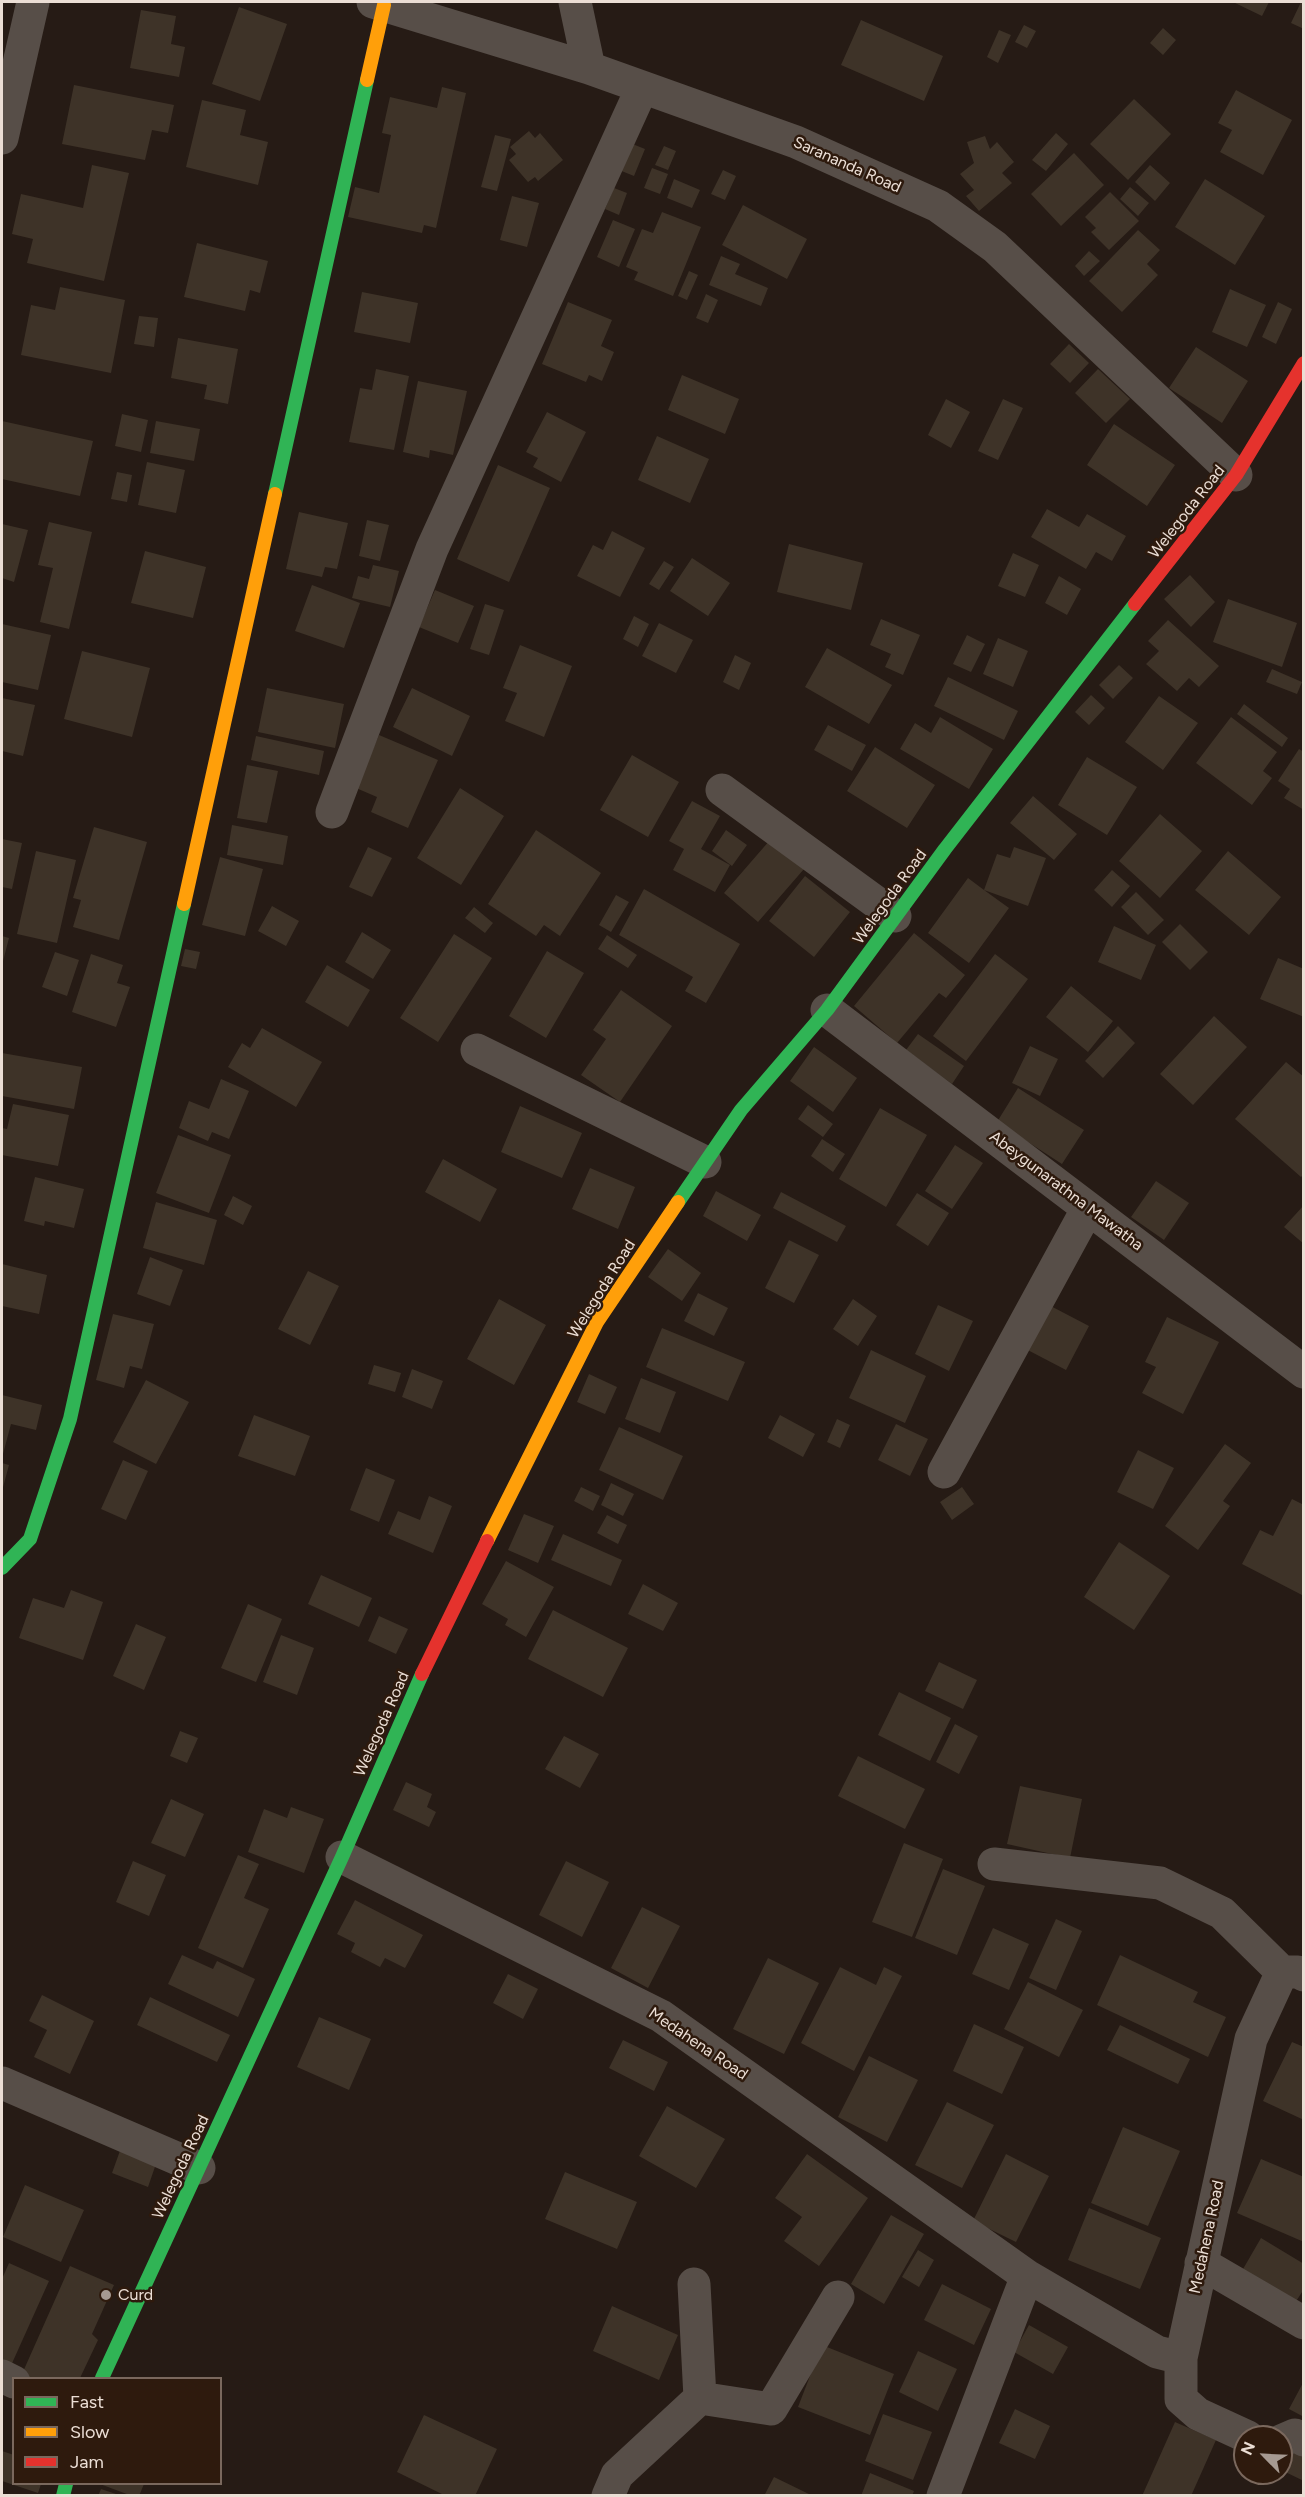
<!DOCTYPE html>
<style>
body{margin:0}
#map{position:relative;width:1305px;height:2497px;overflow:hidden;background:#261b15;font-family:Figtree,sans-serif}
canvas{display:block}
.frame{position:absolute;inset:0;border:3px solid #ebded5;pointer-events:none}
.legend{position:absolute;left:12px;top:2377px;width:210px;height:108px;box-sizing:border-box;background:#2e1a0d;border:2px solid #7a685d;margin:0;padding:8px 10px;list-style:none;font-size:18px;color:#ebded5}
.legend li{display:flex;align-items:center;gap:12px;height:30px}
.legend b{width:30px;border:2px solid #7a685d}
.north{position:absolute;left:1233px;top:2425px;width:60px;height:60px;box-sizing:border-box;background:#2e1a0d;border:2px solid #7a685d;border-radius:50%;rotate:294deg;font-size:16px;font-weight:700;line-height:24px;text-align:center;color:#ebded5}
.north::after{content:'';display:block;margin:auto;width:21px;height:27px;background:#a69a92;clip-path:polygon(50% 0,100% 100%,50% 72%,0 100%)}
</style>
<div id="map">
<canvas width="1305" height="2497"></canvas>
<div class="frame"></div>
<ul class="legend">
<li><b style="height:8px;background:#30b455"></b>Fast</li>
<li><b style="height:8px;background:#ff9f0a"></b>Slow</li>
<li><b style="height:8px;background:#e5322d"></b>Jam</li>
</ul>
<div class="north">N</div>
</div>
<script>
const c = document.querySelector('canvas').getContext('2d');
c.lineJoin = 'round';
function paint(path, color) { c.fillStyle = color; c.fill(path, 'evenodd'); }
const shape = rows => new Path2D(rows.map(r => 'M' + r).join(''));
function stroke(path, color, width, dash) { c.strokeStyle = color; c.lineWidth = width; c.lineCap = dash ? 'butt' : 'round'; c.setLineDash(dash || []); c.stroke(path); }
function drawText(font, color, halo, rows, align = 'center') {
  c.font = font + ' Figtree,sans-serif'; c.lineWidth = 5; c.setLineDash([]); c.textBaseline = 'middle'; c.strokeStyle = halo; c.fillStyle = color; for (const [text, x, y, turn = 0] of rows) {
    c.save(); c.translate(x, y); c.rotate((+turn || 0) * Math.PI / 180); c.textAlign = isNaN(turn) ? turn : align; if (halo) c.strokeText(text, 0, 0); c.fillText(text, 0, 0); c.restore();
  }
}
const building = shape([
 [1233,2,1269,2,1262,16],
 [1301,2,1304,2,1304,29,1291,23],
 [239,7,287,24,260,101,212,84],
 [141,10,176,16,171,44,185,47,179,77,130,68],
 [861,20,943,56,924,101,841,65],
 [1024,25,1036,31,1027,48,1015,42],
 [1163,28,1176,40,1163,55,1150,43],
 [999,30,1011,35,998,63,987,57],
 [74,85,174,105,168,133,152,130,145,160,62,144],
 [442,87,466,93,436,228,424,225,422,233,348,217,355,187,379,193,391,135,382,133,390,97,437,108],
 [1236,90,1292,120,1263,175,1220,152,1232,130,1218,123],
 [1134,99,1171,134,1128,180,1090,144],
 [202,100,246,110,240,135,268,142,258,185,186,167],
 [529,131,535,138,540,133,563,160,538,181,535,177,528,182,509,160,516,154,510,147],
 [1056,133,1068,144,1046,171,1032,160],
 [495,135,511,139,497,191,481,187],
 [985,136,990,149,997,142,1014,162,1002,173,1012,183,979,211,966,196,974,190,960,174,974,163,967,142],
 [625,141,645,149,634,176,614,168],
 [664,146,676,151,668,170,655,165],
 [1074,153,1104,185,1061,226,1031,194],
 [92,165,129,173,104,281,27,263,33,239,12,234,21,194,83,208],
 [1150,165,1170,183,1155,201,1135,182],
 [652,168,668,174,660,194,644,188],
 [723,170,736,176,725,200,711,194],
 [674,179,700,190,692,208,667,198],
 [1205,179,1265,216,1235,265,1175,227],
 [1130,187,1149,203,1138,216,1120,199],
 [614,188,627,193,619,215,605,209],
 [1110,192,1139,221,1109,250,1091,232,1096,228,1085,217],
 [512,196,539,203,527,247,500,240],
 [743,205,807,239,787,279,722,245],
 [662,212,701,227,673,296,634,280,638,272,626,267,642,229,653,233],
 [613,220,635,229,619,267,597,257],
 [1138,230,1160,250,1147,264,1158,275,1122,312,1089,281],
 [197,243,268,261,260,293,250,290,245,311,184,297],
 [1089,251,1100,261,1084,276,1075,266],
 [721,256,740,264,735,274,768,288,761,306,709,285],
 [689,271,698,275,687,300,678,296],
 [60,287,125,300,111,373,21,355,31,305,55,310],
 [1230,289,1266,305,1247,347,1212,332],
 [362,292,418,303,410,343,354,332],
 [706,294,718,300,708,323,696,318],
 [568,302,612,320,601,346,614,352,602,381,589,375,586,382,542,364],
 [1278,302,1292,309,1276,344,1262,337],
 [139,316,158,318,154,347,134,344],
 [178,338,238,349,228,404,204,399,207,385,171,378],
 [1069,344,1089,363,1070,383,1050,364],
 [1196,347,1248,381,1222,423,1169,388],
 [376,369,409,376,394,450,349,442,360,388,372,390],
 [1098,369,1130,399,1106,423,1075,393],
 [682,375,739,399,725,434,668,410],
 [418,381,467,391,453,455,430,450,429,458,403,452],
 [946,399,970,412,951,448,928,435],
 [1003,399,1023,408,998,460,978,451],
 [547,412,586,432,561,482,533,467,538,458,526,452],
 [122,414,148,420,141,452,115,446],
 [2,421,93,441,80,496,2,479],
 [156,421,200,429,194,461,150,453],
 [1114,424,1175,465,1147,506,1087,465],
 [657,436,709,459,690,503,638,480],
 [147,462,185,470,176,513,138,505],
 [498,465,550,488,509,582,457,559],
 [117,472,132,475,127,502,111,499],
 [1047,509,1079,527,1087,514,1126,536,1112,561,1096,552,1086,569,1031,537],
 [299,512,348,523,337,569,325,567,322,577,286,569],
 [367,520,389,525,380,561,359,556],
 [49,522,92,532,69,629,40,622,53,568,38,565],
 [2,524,28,530,14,582,2,578],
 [612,531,645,548,620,597,577,576,593,545,603,550],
 [789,544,863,563,851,610,777,592],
 [145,551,206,567,193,618,131,603],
 [1013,553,1039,565,1025,597,998,586],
 [692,558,730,583,708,616,670,591],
 [664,561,674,567,659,590,649,584],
 [373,565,399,571,390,607,352,598,358,576,369,579],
 [1190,575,1215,602,1191,627,1164,599],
 [1059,576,1081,589,1067,615,1045,603],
 [312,585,360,603,344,648,295,631],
 [435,590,474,606,458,643,419,627],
 [1228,599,1297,623,1282,667,1213,642],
 [485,604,504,610,489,655,470,649],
 [634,616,649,624,638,647,623,639],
 [881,619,920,635,903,675,885,667,891,654,870,645],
 [1168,620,1219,666,1199,687,1189,678,1177,691,1146,664,1159,651,1148,641],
 [659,623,693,640,676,673,642,656],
 [2,624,51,635,38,690,2,682],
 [967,635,985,644,971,672,953,664],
 [998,638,1028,651,1013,687,983,674],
 [520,645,572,666,544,737,505,721,517,693,503,688],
 [827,648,892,685,869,724,805,687],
 [82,651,150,668,132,737,64,719],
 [735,655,751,663,739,690,723,682],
 [1119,665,1133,678,1113,699,1099,685],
 [1272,669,1302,682,1297,694,1266,682],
 [948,677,1018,711,1004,740,934,706],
 [267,688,344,704,335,748,258,732],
 [412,688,470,716,452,756,393,727],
 [1091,695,1105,708,1089,725,1075,712],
 [1159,696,1198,723,1163,770,1125,742],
 [2,698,35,705,23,756,2,751],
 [1244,704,1288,738,1282,747,1237,714],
 [940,717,993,749,969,789,900,749,915,723,931,733],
 [1231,717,1277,752,1263,771,1272,778,1252,805,1196,763],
 [828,725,866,745,852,771,814,750],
 [379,735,438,760,408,828,371,812,377,797,356,788],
 [256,736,324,751,319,775,251,760],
 [875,747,935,785,907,828,847,791],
 [1299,749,1304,752,1304,810,1284,798,1290,789,1278,781],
 [632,755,679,782,648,837,600,810],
 [1087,757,1137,787,1107,835,1058,805],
 [247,765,278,771,267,823,237,818],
 [460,788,504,816,461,885,417,858],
 [1033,796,1077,834,1054,860,1010,823],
 [692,801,720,816,701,849,730,865,715,892,673,870,684,849,669,841],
 [1160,814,1202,851,1160,898,1119,861],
 [232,825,288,836,283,865,227,855],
 [94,827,147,842,119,940,73,927,81,900,73,898],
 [536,830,601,873,560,936,544,925,536,936,488,904],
 [726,830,747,845,732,866,712,851],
 [2,839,22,843,12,889,2,887],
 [770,840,804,869,758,922,724,893],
 [368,847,392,858,372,897,349,887],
 [1014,847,1046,858,1028,906,984,890,1009,908,969,963,928,933,968,878,984,890,997,854,1010,858],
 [36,851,76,860,57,943,17,934],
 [1228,851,1281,897,1249,935,1195,890],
 [220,857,263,869,245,936,202,925],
 [1112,870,1130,886,1112,907,1094,890],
 [805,876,850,912,814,957,769,921],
 [644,889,740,944,706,1003,685,991,693,977,619,935],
 [1136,892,1164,920,1148,935,1121,907],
 [616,895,629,902,611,932,599,925],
 [272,906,299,921,286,946,258,931],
 [474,907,493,923,485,933,465,918],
 [1180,924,1208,952,1190,970,1162,942],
 [1114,926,1156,945,1141,980,1098,962],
 [362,932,391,950,373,979,345,962],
 [914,933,965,975,946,998,939,993,897,1043,854,1006],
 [454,934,492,958,438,1042,400,1018],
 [607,935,637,955,628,968,598,949],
 [2,936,9,938,2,965],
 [185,949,200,952,196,969,181,966],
 [547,951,584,973,546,1038,509,1016],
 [55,952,79,960,67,996,42,987],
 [91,954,123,965,117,983,130,987,116,1027,72,1012],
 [995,954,1028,979,966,1061,933,1036],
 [1278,958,1304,969,1304,1017,1260,999],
 [327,965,370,990,348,1027,305,1002],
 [1071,986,1113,1021,1088,1052,1046,1017],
 [621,990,672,1026,620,1102,581,1075,606,1039,593,1030],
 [1214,1016,1247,1047,1193,1105,1160,1074],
 [1118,1026,1135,1043,1103,1078,1085,1061],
 [262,1028,322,1062,296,1107,228,1067,242,1043,250,1048],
 [918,1034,964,1066,952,1084,906,1050],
 [1030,1046,1058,1059,1040,1096,1012,1083],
 [814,1047,857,1078,833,1112,790,1081],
 [2,1053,82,1067,74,1109,2,1096],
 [1286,1062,1304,1077,1304,1174,1301,1177,1235,1119],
 [221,1079,249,1091,229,1139,212,1132,208,1141,179,1128,189,1101,209,1109],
 [1018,1088,1084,1130,1062,1164,997,1122],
 [13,1104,69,1115,58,1166,2,1155,2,1128,7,1129],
 [808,1105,833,1124,823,1137,798,1119],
 [520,1106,582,1133,562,1178,501,1152],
 [880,1108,927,1135,886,1207,839,1179],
 [178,1135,231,1155,209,1213,156,1193],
 [822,1139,845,1154,833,1172,811,1156],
 [955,1145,983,1163,952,1209,925,1191],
 [443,1159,497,1189,480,1222,425,1192],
 [590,1168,635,1187,618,1229,572,1209],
 [35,1177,84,1189,74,1228,45,1221,44,1226,24,1221],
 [1156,1181,1189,1203,1164,1240,1131,1217],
 [716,1191,761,1215,747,1241,703,1216],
 [781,1192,846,1226,837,1242,773,1208],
 [917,1193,949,1213,928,1246,896,1225],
 [233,1196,252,1206,243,1225,224,1215],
 [156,1202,217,1220,204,1265,143,1248],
 [1304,1205,1304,1244,1284,1227],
 [789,1240,819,1255,794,1303,765,1288],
 [668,1249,701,1273,682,1301,648,1277],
 [150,1257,183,1270,170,1306,137,1294],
 [2,1264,47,1275,39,1314,2,1306],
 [308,1271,339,1286,310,1345,278,1329],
 [698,1293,728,1308,714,1336,684,1321],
 [499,1299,546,1325,514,1385,467,1359],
 [853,1299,877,1316,858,1346,833,1329],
 [1043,1302,1089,1326,1066,1370,1020,1346],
 [938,1305,973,1321,949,1371,915,1354],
 [113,1314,154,1324,142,1369,130,1366,124,1388,96,1380],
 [1167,1317,1219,1342,1183,1414,1142,1393,1156,1367,1145,1362],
 [662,1328,745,1362,728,1401,646,1367],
 [871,1350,926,1376,905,1423,849,1398],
 [374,1365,401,1373,395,1392,368,1384],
 [412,1369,443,1381,432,1409,402,1397],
 [589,1374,617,1387,605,1414,577,1402],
 [641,1378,676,1392,660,1433,625,1419],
 [146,1380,189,1402,156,1464,113,1442],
 [2,1395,42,1405,36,1430,11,1424,3,1454,2,1454],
 [254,1415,310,1436,295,1476,238,1456],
 [780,1415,815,1434,803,1457,768,1438],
 [837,1419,850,1425,840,1448,827,1442],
 [896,1424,928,1439,910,1476,878,1460],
 [619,1427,683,1456,663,1500,599,1470],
 [1225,1444,1251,1463,1223,1501,1230,1506,1198,1550,1165,1526],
 [1138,1450,1174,1468,1153,1509,1117,1492],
 [123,1460,148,1471,126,1520,101,1509],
 [2,1463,9,1465,2,1491],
 [366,1468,395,1480,379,1522,350,1510],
 [611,1483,634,1494,623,1516,601,1505],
 [581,1487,600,1496,593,1511,574,1501],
 [962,1487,974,1504,952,1520,940,1502],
 [429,1496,452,1506,433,1553,388,1534,398,1511,420,1520],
 [1292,1499,1304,1505,1304,1591,1302,1595,1242,1564,1260,1530,1273,1536],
 [524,1514,554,1526,538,1563,508,1550],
 [607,1515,627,1525,618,1544,597,1533],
 [563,1534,622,1560,611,1586,551,1560],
 [1119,1542,1170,1576,1134,1630,1084,1597],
 [506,1561,554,1587,526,1637,505,1625,508,1619,482,1604],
 [321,1575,372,1598,359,1627,308,1604],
 [643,1584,678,1603,663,1631,628,1614],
 [71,1590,103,1602,83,1660,19,1638,33,1598,64,1608],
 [248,1604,282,1619,256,1682,221,1668],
 [553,1610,628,1648,603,1697,528,1659],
 [379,1616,408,1629,396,1654,368,1641],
 [136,1624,166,1637,144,1690,113,1676],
 [281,1635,314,1648,297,1695,263,1682],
 [939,1662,977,1680,963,1709,925,1691],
 [899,1692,951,1718,930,1761,878,1735],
 [955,1724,978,1736,959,1774,936,1762],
 [180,1731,198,1738,187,1763,170,1756],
 [564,1736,599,1754,580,1788,545,1769],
 [858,1756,925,1789,905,1829,838,1796],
 [406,1782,432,1794,427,1807,436,1812,429,1827,393,1810],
 [1020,1786,1082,1799,1070,1858,1007,1844],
 [171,1799,204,1814,185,1857,151,1843],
 [291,1807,324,1819,304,1873,248,1852,264,1809,287,1818],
 [904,1843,943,1859,912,1937,872,1922],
 [238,1855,259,1864,244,1898,269,1909,243,1968,198,1948],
 [133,1861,166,1875,149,1916,116,1902],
 [566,1861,609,1882,582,1937,539,1915],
 [943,1869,985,1886,957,1955,915,1938],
 [355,1900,423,1935,405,1968,385,1958,380,1967,351,1952,355,1943,337,1934],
 [642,1907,680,1926,648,1988,611,1968],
 [1056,1919,1082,1931,1056,1990,1029,1978],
 [993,1928,1029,1944,1009,1990,972,1974],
 [182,1955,213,1969,217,1961,255,1979,238,2017,168,1984],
 [1120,1955,1198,1992,1193,2002,1226,2017,1208,2057,1097,2005],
 [768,1958,819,1983,784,2054,733,2029],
 [840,1967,876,1985,884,1967,902,1976,854,2071,801,2043],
 [508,1974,538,1989,523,2019,493,2003],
 [1028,1982,1083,2010,1059,2057,1004,2029],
 [42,1995,94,2021,70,2074,34,2057,47,2030,29,2021],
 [150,1997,230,2035,217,2062,137,2025],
 [319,2017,371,2039,349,2090,297,2067],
 [974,2024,1024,2047,1002,2094,953,2071],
 [1120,2025,1190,2059,1178,2084,1107,2050],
 [623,2040,668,2062,654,2091,609,2068],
 [1292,2042,1304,2047,1304,2120,1263,2101],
 [869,2056,918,2080,887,2142,838,2117],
 [947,2102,994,2125,962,2188,915,2165],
 [667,2106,725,2139,696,2188,639,2156],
 [1123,2127,1180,2151,1148,2226,1091,2203],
 [121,2148,157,2161,148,2187,112,2173],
 [807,2154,868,2198,819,2266,784,2241,802,2217,775,2198],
 [1006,2154,1049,2176,1016,2242,973,2221],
 [1261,2159,1304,2177,1304,2242,1237,2213],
 [565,2172,637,2202,617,2249,545,2219],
 [25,2185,84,2210,61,2262,3,2237],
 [1089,2208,1161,2238,1140,2289,1068,2260],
 [891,2215,924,2234,884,2304,851,2284],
 [1261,2238,1304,2264,1304,2289,1291,2309,1239,2276],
 [918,2250,934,2260,919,2287,902,2277],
 [9,2263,49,2281,9,2370,2,2367,2,2279],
 [70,2266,114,2285,92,2334,98,2340,80,2378,31,2378,22,2374],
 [942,2284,991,2309,974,2345,924,2320],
 [612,2306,678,2335,659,2380,593,2351],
 [1029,2325,1068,2347,1053,2374,1014,2352],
 [822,2345,894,2374,870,2435,798,2407],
 [918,2351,957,2369,938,2411,899,2392],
 [1304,2381,1304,2417,1289,2409],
 [1015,2409,1050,2426,1035,2459,999,2443],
 [883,2414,932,2432,913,2480,865,2461],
 [424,2415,497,2449,475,2496,446,2496,397,2472],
 [1175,2422,1216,2440,1191,2496,1142,2496],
 [1289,2445,1304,2452,1304,2481,1281,2470,1281,2462],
 [2,2451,14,2455,14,2484,41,2484,38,2493,2,2481],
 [870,2473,914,2491,912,2496,861,2496],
 [774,2477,813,2496,764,2496],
 [100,2484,144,2484,139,2496,132,2496],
 [101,2489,119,2495,119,2496,98,2496]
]);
const street = shape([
 [373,2,589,68,796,142,938,206,995,247,1236,475],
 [575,2,589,68],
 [2,138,33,2],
 [722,790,895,916],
 [332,812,432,549,642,88],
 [827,1010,1304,1372],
 [477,1050,705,1162],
 [944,1472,1088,1208],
 [342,1857,661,2016,1027,2276,1157,2352,1181,2358],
 [994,1864,1160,1883,1222,1913,1282,1972],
 [2,2083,199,2168],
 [1201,2263,1304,2323],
 [694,2284,700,2398],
 [2,2376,14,2382],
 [1248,2437,1198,2414,1181,2399,1181,2358,1251,2039,1282,1972,1298,1972,1304,1975],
 [1281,2441,1295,2435,1304,2440],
 [608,2496,617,2475,700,2398,771,2409,838,2297],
 [943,2496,1027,2276]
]);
const fast = shape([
 [275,494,367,80],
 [678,1202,741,1110,827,1010,945,849,1135,604],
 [2,1568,30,1539,70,1419,184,904],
 [102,2378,342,1857,422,1674],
 [63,2496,66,2484]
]);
const slow = shape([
 [367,80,384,5],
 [184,904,275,494],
 [487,1541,597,1322,678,1202]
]);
const jam = shape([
 [1135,604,1236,475,1304,363],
 [422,1674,487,1541]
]);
const markers = [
 [106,2295,6,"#a69a92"]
];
const streetNames = [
 ["Sarananda Road",847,165,24],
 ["Welegoda Road",1187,512,-52],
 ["Welegoda Road",890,897,-54],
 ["Abeygunarathna Mawatha",1066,1191,37],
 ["Welegoda Road",602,1289,-58],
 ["Welegoda Road",382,1724,-66],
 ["Medahena Road",698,2044,34],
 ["Welegoda Road",181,2167,-65],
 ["Medahena Road",1207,2237,-78]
];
const poiNames = [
 ["Curd",118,2295]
];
paint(building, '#3e3328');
stroke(street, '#574e48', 33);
stroke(fast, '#30b455', 14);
stroke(slow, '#ff9f0a', 14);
stroke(jam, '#e5322d', 14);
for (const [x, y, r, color] of markers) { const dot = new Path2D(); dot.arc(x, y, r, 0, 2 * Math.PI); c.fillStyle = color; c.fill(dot); stroke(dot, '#2e1a0d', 2); }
drawText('16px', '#ebded5', '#2e1a0d', streetNames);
drawText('16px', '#ebded5', '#2e1a0d', poiNames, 'left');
</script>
